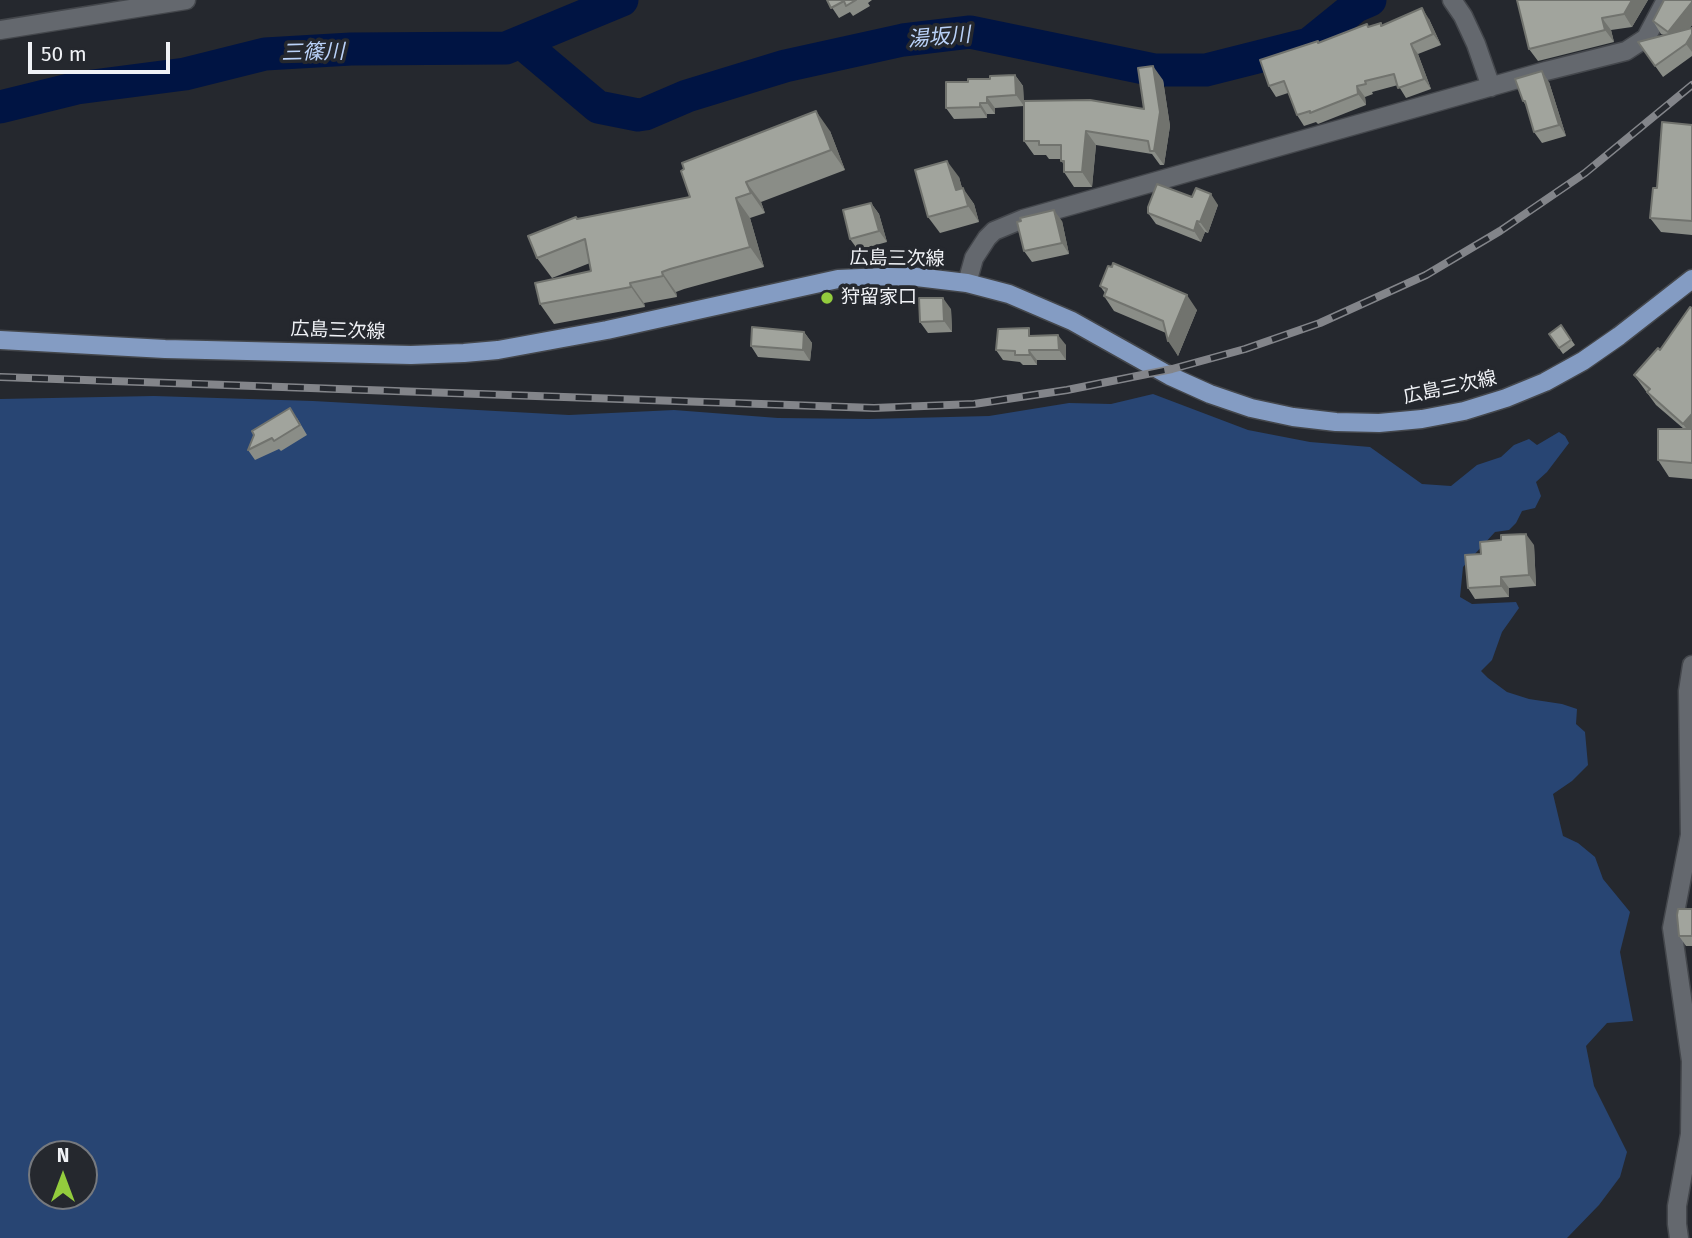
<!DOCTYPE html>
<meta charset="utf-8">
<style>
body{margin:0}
#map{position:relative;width:1692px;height:1238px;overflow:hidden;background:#25282e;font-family:"Fira Sans",sans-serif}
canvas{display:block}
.north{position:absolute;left:28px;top:1140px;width:70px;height:70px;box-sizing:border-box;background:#25282e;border:2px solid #76797e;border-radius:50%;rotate:0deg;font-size:19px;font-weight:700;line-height:28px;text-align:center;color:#f0f2f6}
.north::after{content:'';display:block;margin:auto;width:24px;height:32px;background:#93cc3d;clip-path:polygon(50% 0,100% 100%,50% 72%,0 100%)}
.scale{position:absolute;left:28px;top:42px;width:142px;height:32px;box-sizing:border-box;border:4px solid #f0f2f6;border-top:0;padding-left:9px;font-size:21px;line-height:24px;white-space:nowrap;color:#f0f2f6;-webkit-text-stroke:5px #25282e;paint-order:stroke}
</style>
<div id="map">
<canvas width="1692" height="1238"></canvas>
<div class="north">N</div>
<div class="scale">50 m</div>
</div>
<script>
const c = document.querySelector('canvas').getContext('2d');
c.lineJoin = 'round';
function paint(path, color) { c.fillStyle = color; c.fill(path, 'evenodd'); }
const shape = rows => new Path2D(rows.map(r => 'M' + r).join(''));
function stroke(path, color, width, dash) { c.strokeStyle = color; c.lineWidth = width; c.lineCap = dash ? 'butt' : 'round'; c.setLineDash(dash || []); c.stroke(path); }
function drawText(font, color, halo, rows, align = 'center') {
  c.font = font + ' "Fira Sans","Noto Sans JP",sans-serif'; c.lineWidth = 7; c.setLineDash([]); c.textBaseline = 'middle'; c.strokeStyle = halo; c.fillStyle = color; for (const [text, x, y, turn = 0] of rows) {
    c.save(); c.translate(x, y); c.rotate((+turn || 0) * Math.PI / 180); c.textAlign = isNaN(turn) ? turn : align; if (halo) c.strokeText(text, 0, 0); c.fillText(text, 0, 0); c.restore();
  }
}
const green = shape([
 [1153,394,1248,430,1310,442,1370,447,1422,484,1451,486,1477,465,1501,457,1514,445,1529,439,1537,445,1559,432,1565,436,1569,443,1547,472,1536,482,1541,496,1535,508,1522,511,1516,523,1509,530,1495,532,1463,567,1460,597,1472,604,1516,602,1519,608,1502,632,1492,660,1481,671,1488,678,1507,692,1529,699,1562,704,1577,709,1576,724,1585,732,1588,765,1572,781,1553,794,1563,836,1578,843,1595,857,1603,879,1630,912,1620,952,1633,1021,1607,1023,1586,1046,1594,1086,1627,1152,1620,1177,1599,1205,1567,1238,0,1238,0,399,154,396,313,401,569,415,674,410,778,418,869,419,989,416,1069,403,1111,404],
 [42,1154,84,1154,84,1196,42,1196]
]);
const river = shape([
 [522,43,598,107,638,115,645,114,687,96,785,66,903,40,970,32,1154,70,1206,70,1309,44,1356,6,1370,0],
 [0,107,77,88,185,74,265,54,351,49,506,48,622,0]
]);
const minor = shape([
 [1452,0,1463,16,1476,44,1491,87],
 [0,30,186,0],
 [967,283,974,258,987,238,994,231,1023,219,1546,71,1626,51,1646,38,1666,0],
 [1679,1238,1677,1224,1677,1206,1690,1134,1691,1061,1672,928,1690,835,1688,691,1692,665]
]);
const major = shape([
 [0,340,165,349,411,355,464,353,498,350,607,330,838,279,908,276,967,283,1009,294,1072,321,1170,376,1210,394,1251,408,1293,417,1336,422,1379,423,1422,419,1464,411,1506,398,1545,382,1583,361,1619,336,1692,279]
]);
const rail = shape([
 [0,377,874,408,974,404,1067,390,1172,369,1245,349,1320,323,1426,275,1500,231,1585,173,1692,85]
]);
const wall = shape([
 [827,0,872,0,868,3,870,6,853,16,850,12,839,18],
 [1517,0,1648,0,1632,27,1611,30,1614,42,1538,61,1529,49],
 [1692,0,1692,25,1689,29,1692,28,1692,56,1663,77,1638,42,1664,35,1661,34,1653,21],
 [1429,19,1441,45,1418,54,1431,89,1406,98,1398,85,1372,92,1373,94,1365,97,1366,105,1318,124,1316,122,1304,126,1297,115,1288,93,1276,97,1269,86,1319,43,1381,23,1382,25],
 [1015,75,1023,86,1024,106,995,108,995,114,987,114,987,118,954,119,946,108,968,82],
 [1163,80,1170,126,1164,165,1160,165,1152,154,1096,145,1092,187,1074,187,1064,172,1064,166,1061,159,1049,159,1046,155,1034,155,1024,141,1144,109],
 [1549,82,1566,136,1542,143,1534,132,1527,107,1523,101],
 [1692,125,1692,235,1661,232,1650,218,1657,188],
 [830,131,845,170,761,202,765,213,750,218,764,267,684,289,676,292,677,297,644,303,645,307,554,324,540,304,591,271,590,263,552,278,537,258,577,219,690,197,684,169],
 [959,177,962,188,974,204,979,222,940,233,928,217],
 [1192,197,1218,205,1208,233,1205,232,1201,242,1156,224,1148,213],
 [871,203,879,214,887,242,858,250,850,239],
 [1062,221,1069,254,1032,262,1024,251],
 [1100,286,1197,310,1178,356,1166,333,1114,311,1104,296,1105,293],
 [1692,308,1692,479,1669,477,1658,460,1684,429,1656,405,1634,375,1660,350],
 [951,309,952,332,928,333,920,322],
 [1561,325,1575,345,1563,354,1549,334],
 [804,332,812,343,810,361,758,357,751,346],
 [1034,336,1066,345,1066,360,1037,360,1037,365,1023,365,1020,362,1003,360,996,350],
 [297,418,307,435,281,451,279,449,255,460,248,450],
 [1534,545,1536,586,1509,588,1509,597,1475,599,1468,588,1481,554],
 [1692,909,1692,946,1686,946,1679,936]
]);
const shadedWall = shape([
 [1632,0,1648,0,1632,27,1624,14],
 [1692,2,1692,25,1677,45,1668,32],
 [1422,8,1429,19,1441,45,1433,34],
 [1602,18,1611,30,1614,42,1605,30],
 [1692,34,1692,52,1686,44],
 [1411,44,1418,54,1431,89,1424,79],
 [1153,66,1163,80,1170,126,1164,165,1154,151],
 [1542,71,1549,82,1566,136,1559,125],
 [1015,75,1023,86,1024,106,1016,95],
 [1357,86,1365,97,1366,105,1358,94],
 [987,97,995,108,995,114,987,103],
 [980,103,987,114,987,118,980,107],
 [816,111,830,131,845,170,831,150],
 [1086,131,1096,145,1092,187,1082,172],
 [947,161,959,177,967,206,956,190],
 [746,182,761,202,765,213,751,193],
 [963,188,974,204,979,222,968,206],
 [1211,194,1218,205,1208,233,1200,222],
 [736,198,750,218,764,267,750,247],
 [871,203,879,214,887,242,879,231],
 [1054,210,1062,221,1069,254,1062,243],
 [1197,221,1205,232,1201,242,1194,231],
 [662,272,676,292,677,297,663,276],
 [630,283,644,303,645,307,631,287],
 [1187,295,1197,310,1178,356,1168,341],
 [943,298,951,309,952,332,944,321],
 [804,332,812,343,810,361,803,350],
 [1058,335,1066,345,1066,360,1059,350],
 [1029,350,1037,360,1037,365,1030,355],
 [1692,414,1692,436,1683,424],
 [1526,534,1534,545,1536,586,1529,575],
 [1501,577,1509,588,1509,597,1501,586]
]);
const building = shape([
 [827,0,856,0,846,6,844,1,831,8,827,0],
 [1517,0,1632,0,1624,14,1602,18,1605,30,1529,49,1517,0],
 [1664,0,1692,0,1692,2,1668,32,1653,21,1664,0],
 [1422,8,1433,34,1411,44,1424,79,1398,88,1394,74,1365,81,1366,84,1357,86,1358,94,1310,113,1310,111,1297,115,1284,81,1269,86,1260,60,1318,41,1318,43,1367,24,1368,27,1381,23,1381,26,1422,8],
 [1692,28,1692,34,1686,44,1655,66,1638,42,1692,28],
 [1153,66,1160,112,1154,151,1150,151,1148,141,1086,131,1082,172,1064,172,1064,161,1061,161,1061,145,1039,145,1039,141,1024,141,1024,101,1090,100,1144,109,1138,68,1153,66],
 [1542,71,1559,125,1534,132,1525,101,1523,101,1515,79,1542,71],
 [1015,75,1016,95,987,97,987,103,980,103,980,107,946,108,946,82,968,82,968,79,990,79,990,76,1015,75],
 [816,111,831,150,746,182,751,193,736,198,750,247,670,269,662,272,663,276,630,283,631,287,540,304,535,283,591,271,585,239,537,258,528,236,576,217,577,219,690,197,681,171,684,169,682,163,816,111],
 [1662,122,1692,125,1692,221,1650,218,1653,188,1657,188,1662,122],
 [947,161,956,190,963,188,968,206,928,217,915,170,947,161],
 [1157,184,1192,197,1196,188,1211,194,1200,222,1197,221,1194,231,1148,213,1148,207,1157,184],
 [871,203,879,231,850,239,843,210,871,203],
 [1054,210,1062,243,1024,251,1017,222,1021,221,1020,218,1054,210],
 [1113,263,1187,295,1168,341,1163,321,1104,296,1107,289,1100,286,1108,266,1112,267,1113,263],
 [919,298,943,298,944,321,920,322,919,298],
 [1690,307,1692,308,1692,414,1683,424,1647,392,1650,389,1634,375,1658,348,1660,350,1690,307],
 [1561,325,1571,340,1559,348,1549,334,1561,325],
 [752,327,804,332,803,350,751,346,752,327],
 [1029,328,1029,336,1058,335,1059,350,1029,350,1030,355,1015,355,1015,351,996,350,998,329,1029,328],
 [290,408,300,425,274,441,272,438,248,450,254,435,252,431,290,408],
 [1658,429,1692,429,1692,463,1658,460,1658,429],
 [1526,534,1529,575,1501,577,1501,586,1468,588,1465,555,1481,554,1480,542,1501,540,1501,535,1526,534],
 [1678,909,1692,909,1692,936,1679,936,1677,915,1678,909]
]);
const markers = [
 [827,298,7,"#93cc3d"]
];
const streetNames = [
 ["広島三次線",897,259,1],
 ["広島三次線",338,331,2],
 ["広島三次線",1450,388,-12]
];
const poiNames = [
 ["狩留家口",841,298]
];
const waterNames = [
 ["湯坂川",939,38,-5],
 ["三篠川",313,53,-1]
];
paint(green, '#284573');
stroke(river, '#001443', 33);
stroke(minor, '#44474c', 21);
stroke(major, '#44474c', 21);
stroke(minor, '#64686e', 18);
stroke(major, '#849cc3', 18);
stroke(rail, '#83858a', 8);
stroke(rail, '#25282e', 5, [16]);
paint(wall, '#8a8d87');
paint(shadedWall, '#71736e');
paint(building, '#a1a49d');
stroke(building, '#71736e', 2);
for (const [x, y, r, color] of markers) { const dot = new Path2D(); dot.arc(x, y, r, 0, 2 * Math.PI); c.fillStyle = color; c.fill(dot); stroke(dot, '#25282e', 2.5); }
drawText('19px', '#f0f2f6', '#25282e', streetNames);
drawText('19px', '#f0f2f6', '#25282e', poiNames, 'left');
drawText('italic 21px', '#bad2f9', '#25282e', waterNames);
</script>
